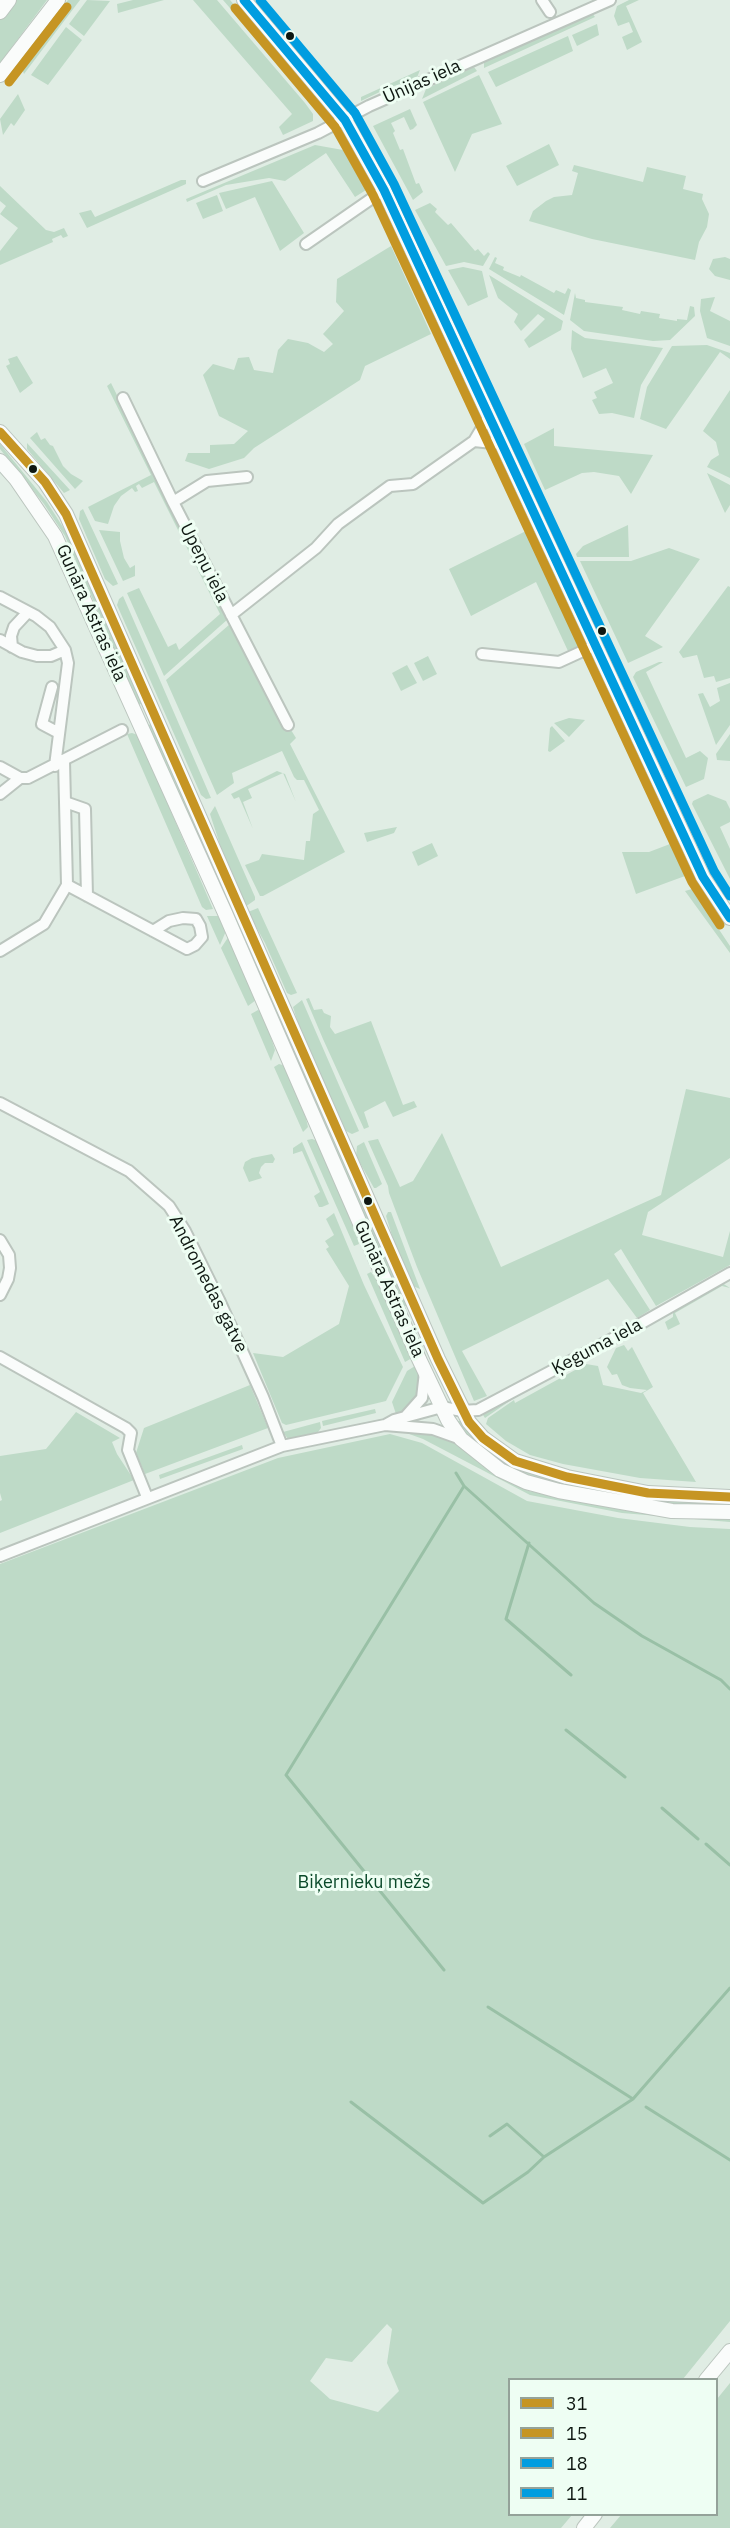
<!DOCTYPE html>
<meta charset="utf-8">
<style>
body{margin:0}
#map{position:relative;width:730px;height:2528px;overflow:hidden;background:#e0ede4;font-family:"IBM Plex Sans",sans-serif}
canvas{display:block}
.legend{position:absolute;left:508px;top:2378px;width:210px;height:138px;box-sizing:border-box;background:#eefef3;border:2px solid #94a299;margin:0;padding:8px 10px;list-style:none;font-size:18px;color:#0e1711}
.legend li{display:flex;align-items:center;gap:12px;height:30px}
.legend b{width:30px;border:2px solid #94a299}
</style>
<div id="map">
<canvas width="730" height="2528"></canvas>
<ul class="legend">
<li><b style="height:8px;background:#c69523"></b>31</li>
<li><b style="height:8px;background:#c69523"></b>15</li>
<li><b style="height:8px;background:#009de0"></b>18</li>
<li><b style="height:8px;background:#009de0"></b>11</li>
</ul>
</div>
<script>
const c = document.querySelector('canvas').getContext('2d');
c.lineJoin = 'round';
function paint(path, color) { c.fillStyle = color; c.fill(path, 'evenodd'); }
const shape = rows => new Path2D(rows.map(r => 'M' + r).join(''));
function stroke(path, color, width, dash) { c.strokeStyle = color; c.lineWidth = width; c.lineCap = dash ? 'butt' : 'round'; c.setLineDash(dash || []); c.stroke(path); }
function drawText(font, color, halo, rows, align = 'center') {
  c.font = font + ' "IBM Plex Sans",sans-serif'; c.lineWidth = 6; c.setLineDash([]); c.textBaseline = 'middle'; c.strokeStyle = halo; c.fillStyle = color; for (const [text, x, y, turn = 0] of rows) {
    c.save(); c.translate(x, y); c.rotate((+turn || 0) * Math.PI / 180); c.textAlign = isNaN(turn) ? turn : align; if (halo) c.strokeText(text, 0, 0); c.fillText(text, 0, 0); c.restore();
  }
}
const green = shape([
 [16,0,47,0,0,63,0,20],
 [68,0,80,0,24,74,21,66,23,57],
 [87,0,110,1,84,36,69,24],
 [133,0,164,0,118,13,117,4],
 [193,0,217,0,305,103,313,114,313,121,283,135,279,127,292,114],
 [223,0,230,0,320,105,314,105],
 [629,0,639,0,626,6,642,42,627,50,622,37,633,32,629,22,618,26,614,16,617,6],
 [592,13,595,17,484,68,484,62],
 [597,24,599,35,577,46,572,35],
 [66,27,82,40,48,85,31,75],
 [568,36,573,51,496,87,488,72],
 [474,67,477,71,422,99,426,89],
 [420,70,416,80,390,87,361,101,361,97],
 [479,75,502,124,472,134,455,172,423,102],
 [18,94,25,110,14,126,11,123,3,135,0,119],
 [410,109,417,125,413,129,410,130,404,117,391,123,395,131,393,133,400,150,403,149,416,184,419,183,423,192,413,200,373,126],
 [549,144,559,165,517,186,506,166],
 [315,145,343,150,366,190,355,197,326,153,285,181,269,178,226,185,187,202,186,199],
 [574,165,643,182,647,167,686,176,683,189,703,194,702,199,709,214,707,227,699,242,695,260,592,239,529,221,533,211,546,201,554,197,572,195,578,173,572,171],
 [181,180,186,180,186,184,87,228,79,213,91,210,95,217],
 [272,181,304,233,280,251,255,197,226,209,219,193],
 [0,186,46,230,54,232,64,228,68,236,63,238,61,235,52,239,53,242,0,265,0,251,18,228,0,214,6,206,0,201],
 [217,195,223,211,203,219,196,203],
 [430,203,437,209,435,212,448,225,451,223,475,251,478,249,484,256,488,252,490,254,483,266,464,262,446,266,415,210],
 [391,246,431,334,365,366,360,380,254,448,244,458,209,469,185,461,188,453,210,453,210,445,234,444,248,431,219,416,203,375,213,364,234,370,238,358,249,357,254,370,273,373,278,350,288,339,308,343,324,352,333,344,323,334,344,311,336,302,337,279],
 [495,257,497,258,495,263,504,267,503,270,520,277,521,275,554,293,556,290,565,294,568,288,571,290,564,315,489,269],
 [725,257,730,259,730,280,715,276,709,269,713,259],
 [463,267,482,271,488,297,468,306,448,270],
 [489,275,563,321,561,330,529,348,524,340,545,319,538,314,521,331,514,322,518,314,498,298],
 [575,293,576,298,585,300,585,302,623,307,622,310,640,314,641,311,660,314,659,318,677,321,677,319,687,320,690,306,694,307,695,316,670,340,653,341,584,331,570,320],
 [715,297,710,311,730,321,730,346,707,338,700,311,701,299],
 [572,330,585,338,663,348,641,385,634,418,612,413,599,414,592,400,597,398,594,392,613,383,606,368,583,378,571,349],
 [707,345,730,353,730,359,720,352,666,429,640,419,647,387,672,346],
 [17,356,33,383,20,393,6,366,10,364,8,359],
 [111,383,228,619,164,676,127,593,139,588,168,647,176,643,179,650,220,614,154,482,142,488,139,484,136,486,138,491,135,492,132,488,121,496,114,506,108,524,95,521,88,507,151,475,107,386],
 [730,390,730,478,707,467,711,460,719,455,716,442,703,431],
 [554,428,554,446,653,455,631,494,619,476,594,472,582,473,545,490,524,444],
 [37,432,41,440,45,438,50,445,53,446,63,466,71,474,83,481,75,489,30,438],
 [27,443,70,490,64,493,27,449],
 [0,444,47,502,68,535,142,703,139,705,65,536,44,504,0,449],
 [707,473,730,485,730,505,725,513],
 [547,508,601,623,598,624,553,526],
 [83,509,118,584,113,586,105,579,79,519,80,511],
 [628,525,629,557,577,557,576,554,583,546],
 [99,530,120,532,120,541,124,558,130,568,135,565,135,576,123,581],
 [526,531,579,646,568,651,536,582,471,616,449,569],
 [669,548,700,559,645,636,663,647,628,663,580,561,631,561],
 [728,586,730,587,730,678,716,682,714,676,704,678,697,655,683,658,679,652],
 [123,596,162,685,211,798,206,799,201,795,117,605,119,599],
 [230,624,287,730,291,730,296,738,290,744,345,852,263,896,260,896,245,865,259,860,262,854,304,860,306,841,310,841,313,814,319,810,304,780,297,780,294,777,282,751,232,773,234,783,217,795,166,680],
 [428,656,437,674,423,681,414,663],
 [659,662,663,662,646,672,686,758,700,751,708,758,704,779,686,787,633,677,636,672],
 [407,665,417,683,401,691,392,673],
 [730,683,730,725,716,745,698,694,703,693,710,707,720,701,717,688],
 [643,710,678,787,673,784,640,712],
 [569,718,585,720,569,737,554,723],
 [152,724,232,907,228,907,148,725],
 [552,726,565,741,550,752,548,751,550,728],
 [132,733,138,735,213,909,206,910,202,907,127,734],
 [730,734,730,761,717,760,716,754],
 [277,771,285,774,296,802,283,773,248,789,252,798,243,802,253,829,239,797,234,799,231,794],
 [708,794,726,801,730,809,730,822,720,827,730,849,730,879,692,804,693,801],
 [685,805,730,893,730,898,708,859,685,808],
 [215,806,255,897,255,900,245,907,223,854,210,814],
 [397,827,394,833,367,842,364,833],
 [432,843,438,856,418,866,412,852],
 [670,844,685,876,636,894,622,852,649,852],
 [692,889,730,946,730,953,685,891],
 [258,908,297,993,291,995,287,993,265,943,248,912],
 [207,916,218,916,226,931,220,945],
 [232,916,236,916,408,1305,404,1307],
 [229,936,256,1000,248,1006,221,948],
 [309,998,314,1010,322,1009,324,1013,331,1016,330,1027,335,1034,371,1021,403,1105,414,1101,417,1107,393,1117,385,1101,364,1112,369,1127,364,1129,323,1039,306,999],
 [302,1000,359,1131,352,1134,344,1130,303,1039,293,1007],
 [258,1010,263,1013,275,1050,271,1061,251,1014],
 [279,1064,286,1066,303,1106,308,1127,303,1132,274,1067],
 [686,1089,730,1098,730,1158,648,1212,642,1235,723,1257,730,1231,730,1265,656,1306,621,1249,614,1254,650,1310,637,1318,608,1279,462,1351,487,1396,474,1401,417,1267,389,1193,388,1186,368,1141,378,1139,400,1187,413,1181,442,1133,501,1267,661,1195],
 [312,1139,318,1141,347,1205,359,1244,354,1246,307,1140],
 [302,1142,329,1204,322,1207,319,1207,314,1196,320,1192,302,1151,293,1154,293,1148],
 [364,1142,382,1184,376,1188,374,1188,356,1156,357,1146],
 [272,1154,275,1159,273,1163,265,1163,261,1167,259,1173,262,1178,249,1182,243,1168,245,1162,252,1158],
 [388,1212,391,1212,420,1289,413,1286,394,1242,386,1216],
 [334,1213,364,1285,403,1367,386,1401,286,1425,282,1423,253,1353,283,1357,339,1324,349,1286,326,1249,329,1247,325,1241,334,1235,326,1219],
 [371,1272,387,1295,412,1358,405,1362,367,1274],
 [722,1283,730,1288,722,1286,675,1313,680,1324,668,1330,665,1322,673,1317,673,1311],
 [632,1334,514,1398,485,1418,483,1415,486,1411],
 [624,1345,628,1351,632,1347,653,1387,643,1393,696,1482,640,1478,563,1464,530,1455,506,1441,486,1424,488,1418,514,1400,515,1403,586,1364,598,1366,603,1385,641,1393,647,1390,630,1388,622,1385,617,1374,612,1375,607,1367,616,1348],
 [415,1366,420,1379,419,1398,407,1411,396,1414,392,1402,407,1371],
 [250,1385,268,1428,145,1474,136,1453,144,1428],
 [375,1409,376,1413,323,1426,322,1421],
 [76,1412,120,1438,112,1442,117,1454,134,1480,0,1533,0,1501,2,1500,0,1493,0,1456,46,1449],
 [458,1421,462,1421,505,1459,730,1502,730,1509,675,1506,633,1500,523,1476,501,1465,471,1443,456,1423],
 [320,1422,321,1428,318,1432,288,1439,283,1432],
 [401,1431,432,1431,449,1437,477,1461,506,1481,529,1491,623,1510,730,1519,730,1522,622,1513,530,1495,423,1439],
 [390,1434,422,1443,527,1501,618,1518,690,1527,730,1529,730,2321,683,2379,510,2380,510,2514,572,2515,561,2528,0,2528,0,1564,278,1458],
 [387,2324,392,2329,387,2363,399,2391,378,2412,330,2399,310,2381,326,2358,352,2362],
 [242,1445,243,1449,160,1479,159,1475],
 [730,2383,730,2528,610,2528,621,2515,716,2514,717,2399]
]);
const stream = shape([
 [456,1473,464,1486,594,1603,642,1636,721,1680,730,1689],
 [529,1543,506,1619,571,1675],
 [566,1730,625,1777],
 [662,1808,698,1839],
 [706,1844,730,1865],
 [444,1970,286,1775,464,1486],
 [488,2007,633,2099],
 [351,2102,483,2203,528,2172,544,2157,507,2124,490,2136],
 [646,2107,730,2160],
 [544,2157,633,2099,730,1988]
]);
const street = shape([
 [542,0,550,12],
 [203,181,318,133,369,106,610,0],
 [306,244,384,190],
 [123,398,173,502,288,725],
 [474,441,502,444],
 [173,502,207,481,247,477],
 [0,597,36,616,50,627,65,650,68,663,55,766],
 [231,615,316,548,338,524,390,486,413,484,474,441,489,416],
 [0,640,22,652,37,656,51,656,65,650],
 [12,647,11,636,14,627,28,612],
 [482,654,559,662,596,645],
 [52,687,42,724,59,733],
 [0,767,20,778,28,778,122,730],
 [0,794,20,778],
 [65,802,85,809,87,896],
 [67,885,187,949,195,945,202,937,200,926,196,919,183,918,169,921,153,931],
 [0,951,44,924,67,885,64,761],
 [0,1103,129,1171,169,1206,185,1231,219,1300,263,1397,282,1446],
 [0,1240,9,1255,10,1268,8,1279,0,1295],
 [0,1357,126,1428,131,1433,128,1450,147,1497],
 [406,1416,422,1398,425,1372],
 [385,1425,433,1429,461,1439],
 [0,1556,282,1446,385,1425,394,1420,442,1407,462,1411,478,1410,633,1328,730,1273]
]);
const secondary = shape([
 [244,0,345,120,384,190,703,877,730,918],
 [0,12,9,0],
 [0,75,58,0],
 [0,432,45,482,66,514,438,1359,469,1422,483,1438,515,1461,567,1477,648,1493,730,1497],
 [0,461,16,479,55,536,225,913,419,1359,448,1420,461,1439,500,1470,526,1482,559,1491,672,1511,730,1512],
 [706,2380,730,2351],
 [584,2528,595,2514]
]);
const bus1 = shape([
 [0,432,45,482,66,514,438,1359,469,1422,483,1438,515,1461,567,1477,648,1493,730,1497]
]);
const bus2 = shape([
 [235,8,335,127,373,195,692,882,720,925],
 [9,82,67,7]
]);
const bus3 = shape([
 [260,0,355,113,394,184,714,871,730,896]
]);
const bus4 = shape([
 [244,0,345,120,384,190,703,877,730,918]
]);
const markers = [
 [290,36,5,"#0e1711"],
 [33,469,5,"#0e1711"],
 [602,631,5,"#0e1711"],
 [368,1201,5,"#0e1711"]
];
const streetNames = [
 ["Ūnijas iela",422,82,-24],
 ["Upeņu iela",204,563,63],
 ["Gunāra Astras iela",91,613,66],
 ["Andromedas gatve",208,1284,63],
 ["Gunāra Astras iela",389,1289,66],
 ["Ķeguma iela",597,1347,-28]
];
const parkNames = [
 ["Biķernieku mežs",364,1883]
];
paint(green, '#bedac7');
stroke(stream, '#99c0a6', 3);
stroke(street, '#bbc5be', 14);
stroke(secondary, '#bbc5be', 16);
stroke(street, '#fafcfb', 10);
stroke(secondary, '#fafcfb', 14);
stroke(bus1, '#c69523', 9);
stroke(bus2, '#c69523', 9);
stroke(bus3, '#009de0', 9);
stroke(bus4, '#009de0', 9);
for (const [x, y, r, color] of markers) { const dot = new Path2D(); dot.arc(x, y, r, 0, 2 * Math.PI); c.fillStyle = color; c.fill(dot); stroke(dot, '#eefef3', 2); }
drawText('18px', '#0e1711', '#eefef3', streetNames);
drawText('18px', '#0b4a2a', '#eefef3', parkNames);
</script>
